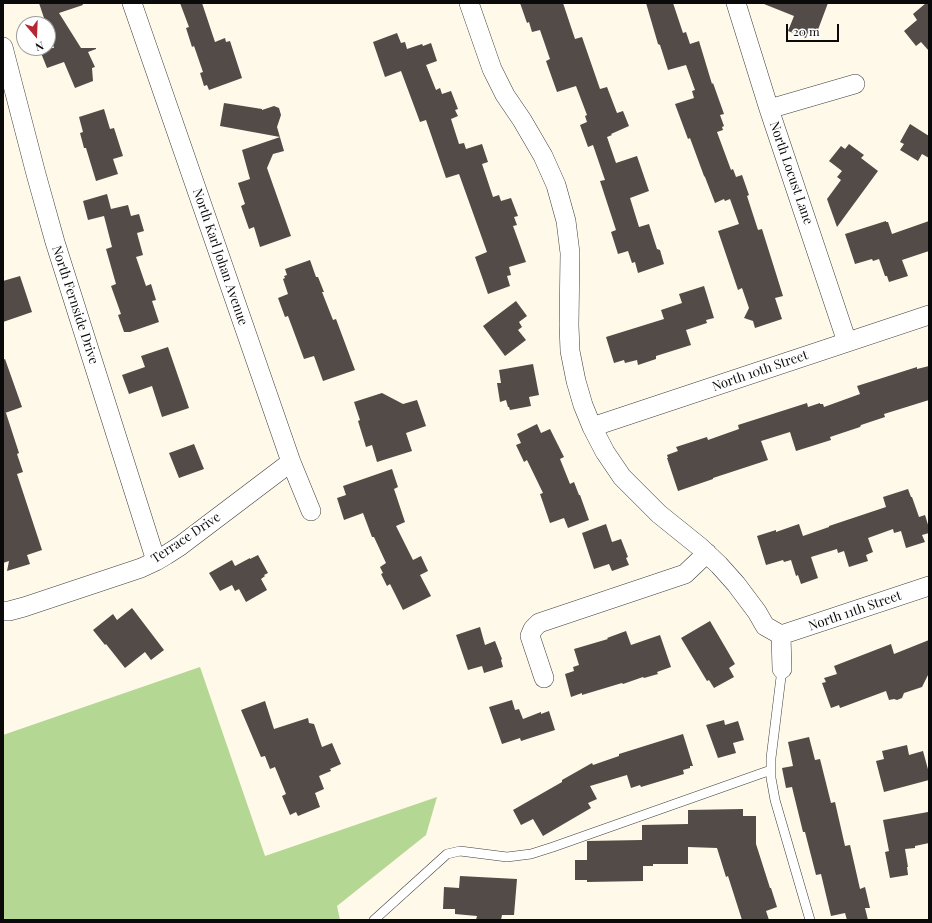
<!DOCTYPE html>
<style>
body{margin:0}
#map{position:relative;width:932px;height:923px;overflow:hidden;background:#fef9e8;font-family:"Playfair Display",serif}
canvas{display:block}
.frame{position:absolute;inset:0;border:4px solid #0a0a0a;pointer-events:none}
.north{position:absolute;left:16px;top:16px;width:40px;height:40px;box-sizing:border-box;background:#fff;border:1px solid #9d9d9d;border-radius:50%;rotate:161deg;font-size:11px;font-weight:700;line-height:16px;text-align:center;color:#0a0a0a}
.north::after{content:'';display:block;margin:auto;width:14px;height:18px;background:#b52832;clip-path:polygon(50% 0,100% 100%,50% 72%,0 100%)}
.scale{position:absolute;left:786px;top:24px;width:53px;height:18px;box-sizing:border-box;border:2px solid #0a0a0a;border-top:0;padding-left:5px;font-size:12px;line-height:14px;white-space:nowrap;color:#0a0a0a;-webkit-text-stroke:3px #fff;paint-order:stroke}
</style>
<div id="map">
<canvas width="932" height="923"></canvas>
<div class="frame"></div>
<div class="north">N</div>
<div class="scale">20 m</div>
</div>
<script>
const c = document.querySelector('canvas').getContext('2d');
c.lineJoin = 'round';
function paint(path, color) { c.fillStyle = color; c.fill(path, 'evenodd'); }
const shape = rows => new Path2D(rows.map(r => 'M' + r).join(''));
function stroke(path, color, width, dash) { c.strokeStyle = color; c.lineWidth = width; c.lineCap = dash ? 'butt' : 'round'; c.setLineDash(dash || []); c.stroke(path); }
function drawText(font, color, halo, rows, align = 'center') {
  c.font = font + ' "Playfair Display",serif'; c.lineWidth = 4; c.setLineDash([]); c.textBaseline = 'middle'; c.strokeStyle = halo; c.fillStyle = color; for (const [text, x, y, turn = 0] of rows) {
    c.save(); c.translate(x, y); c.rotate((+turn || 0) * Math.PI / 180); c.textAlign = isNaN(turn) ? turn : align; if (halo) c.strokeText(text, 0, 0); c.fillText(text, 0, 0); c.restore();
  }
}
const forest = shape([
 [200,667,265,856,437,797,426,835,337,906,340,920,3,920,3,735]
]);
const building = shape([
 [39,3,82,3,83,5,59,13,81,48,96,48,96,49,88,52,95,67,92,68,93,81,75,88,64,62,47,68,39,48,54,48,48,29,48,24,46,24],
 [180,3,202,3,215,42,225,38,226,42,230,41,242,78,209,90,207,85,204,86,200,73,203,72,194,46,192,47,186,28,189,27],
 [520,3,563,3,575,39,582,37,600,89,607,87,617,113,623,111,629,126,611,134,612,135,607,137,616,163,637,156,649,191,630,198,639,227,649,224,657,249,660,250,664,264,638,273,635,262,632,263,628,251,618,254,611,232,616,230,600,181,605,180,593,145,588,147,580,125,587,122,585,116,587,115,576,86,557,92,546,61,550,59,540,30,532,32,529,22,527,23],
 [646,3,673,3,683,33,686,32,690,44,699,41,712,84,713,83,724,114,720,115,724,126,722,127,723,130,717,132,731,170,733,169,736,177,742,175,749,195,747,196,758,230,762,229,783,296,775,298,782,319,755,328,753,321,744,318,749,308,742,288,738,290,718,231,739,224,730,199,725,201,724,199,715,203,705,177,704,176,690,138,688,139,675,104,694,98,692,91,695,90,686,65,668,70,660,45,658,44],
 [764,3,828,3,816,35,808,32,806,38,788,31,794,16,764,4],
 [926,3,929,3,929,51,921,42,916,46,904,31,917,20,913,14],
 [397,33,401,43,405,42,407,49,422,44,423,46,431,43,437,61,426,65,436,90,440,88,442,94,451,91,458,109,455,110,458,116,451,119,459,144,464,143,466,149,482,144,488,162,482,164,493,197,499,195,501,201,511,198,518,216,514,217,517,225,513,226,526,262,509,267,511,275,507,276,510,286,488,294,475,257,487,252,459,174,446,178,426,120,420,122,401,71,385,77,373,42],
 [224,103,262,109,262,110,274,106,279,108,281,115,277,127,284,151,273,154,267,168,291,236,260,247,254,227,249,229,241,206,245,204,238,183,250,179,242,150,280,137,220,126],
 [104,109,110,129,114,128,123,156,113,159,118,174,96,181,86,148,84,148,80,133,83,132,79,117],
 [910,124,929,136,929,158,922,154,918,161,900,150,904,144,900,142],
 [849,144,864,155,861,158,878,171,837,227,827,199,841,180,837,177,842,171,829,161,841,146,845,149],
 [107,194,111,209,128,205,131,216,139,214,144,231,137,233,143,255,136,257,146,286,151,284,156,300,152,301,159,322,130,332,124,332,118,315,121,314,111,286,116,284,106,249,112,247,104,216,88,220,83,201],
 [886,221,886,222,888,222,892,234,929,221,929,251,902,260,908,276,889,282,887,276,885,276,879,259,873,261,872,259,855,264,845,234],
 [310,260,316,277,318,277,324,292,322,292,333,320,336,319,355,370,323,381,314,356,304,359,288,316,285,317,278,298,288,294,283,279,285,278,284,276,287,275,285,269],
 [20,276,32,312,3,322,3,281],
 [704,286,714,318,706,320,707,323,686,330,691,345,656,356,656,359,638,365,637,360,625,363,624,360,614,363,606,337,664,319,661,310,682,303,679,294],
 [516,301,527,316,519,322,522,327,518,330,526,340,505,356,483,326],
 [168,347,189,408,162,417,152,386,129,394,122,375,145,367,141,356],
 [5,359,22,407,5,413,6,413,19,453,17,454,23,472,17,474,42,550,27,555,30,564,7,571,9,561,3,563,3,360],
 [533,364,539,395,529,397,531,406,510,410,509,407,508,407,506,400,500,402,497,383,501,383,499,370],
 [929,366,929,400,884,414,885,417,861,425,860,427,830,437,831,440,796,451,790,432,761,441,768,460,713,478,713,479,678,491,667,458,668,458,667,455,678,451,676,447,707,437,708,440,739,429,738,425,807,403,808,407,820,403,820,404,823,404,824,407,860,394,857,386,917,367,917,369],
 [382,393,403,404,417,400,426,426,406,433,412,451,377,462,372,445,366,447,358,421,360,420,354,402],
 [537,424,541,433,550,429,564,457,560,459,570,484,574,482,579,495,580,495,589,520,568,528,564,518,550,523,540,494,543,493,527,460,524,462,516,445,521,443,517,434],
 [194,444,204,469,179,478,169,453],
 [392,469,398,487,394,489,405,522,396,526,413,560,421,556,428,571,420,575,431,596,403,610,390,584,387,586,381,574,383,573,380,567,386,563,374,537,372,537,363,513,344,520,337,498,346,495,343,486],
 [908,489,911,497,912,497,919,517,925,515,929,528,929,533,922,535,925,542,906,548,901,531,894,533,893,529,868,538,873,552,866,555,868,561,849,567,844,551,838,553,837,549,811,557,818,578,801,584,798,575,796,576,791,560,784,562,783,560,766,565,757,536,776,530,776,532,799,524,803,536,829,527,829,526,886,507,883,497],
 [606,524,612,542,621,539,628,557,626,558,629,565,612,571,609,564,594,569,582,533],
 [258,555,268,573,264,575,265,576,261,579,267,590,246,602,239,589,235,591,232,585,220,591,209,573,232,560,235,566,250,558,250,559],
 [132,608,164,650,151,660,145,652,125,668,106,644,105,645,93,630,113,614,117,620],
 [710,621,735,664,729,668,734,677,714,688,709,680,707,681,681,638],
 [480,627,485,645,495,641,502,659,501,660,503,667,484,673,482,666,468,670,456,635],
 [626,631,631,645,660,635,671,667,657,672,658,674,644,678,643,677,623,684,622,683,582,695,582,693,571,697,565,674,574,671,573,667,579,665,574,649,608,639,607,638],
 [929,640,929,673,922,687,904,693,902,698,897,700,894,699,889,700,886,691,840,708,839,705,831,708,822,683,826,682,824,678,837,674,834,666,891,644,894,654],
 [512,700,515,710,519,709,523,719,541,712,541,714,549,711,555,730,521,741,520,738,502,744,489,707],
 [265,701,274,729,308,718,309,723,314,724,322,747,332,743,341,764,330,769,331,771,319,776,324,789,315,793,320,807,298,816,296,812,290,815,282,796,286,794,275,767,270,769,265,756,261,757,241,710],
 [724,720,725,725,738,721,744,740,733,743,736,753,718,758,706,725],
 [683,734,693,766,690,766,690,768,683,770,684,774,641,787,640,785,631,788,627,775,590,786,597,799,588,803,591,808,543,836,533,819,521,825,513,810,562,782,562,780,592,763,593,765,619,756,619,754],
 [809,737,815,760,820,759,831,803,835,802,845,846,850,845,860,889,865,887,870,908,865,908,868,920,847,920,845,913,831,916,821,874,816,875,805,832,803,832,792,787,786,788,782,768,793,766,788,742],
 [907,745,909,755,923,751,929,773,929,780,884,792,876,761,884,759,882,751],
 [743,809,743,816,756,816,756,844,770,888,771,888,777,907,766,911,769,920,742,920,728,876,726,877,717,848,688,847,688,864,653,864,653,866,643,866,643,881,587,882,587,880,575,880,575,860,587,860,587,841,642,840,642,825,688,824,688,810],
 [928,812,929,820,929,843,915,846,915,848,905,849,908,867,907,867,908,875,890,878,885,852,889,851,883,820],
 [460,876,517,879,514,915,502,915,501,920,476,920,477,916,455,914,455,909,443,909,444,887,459,888]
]);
const lane = shape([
 [782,669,771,758,771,778,775,800,810,920],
 [374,920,447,854,460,851,507,857,531,854,553,847,771,770]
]);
const street = shape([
 [132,3,291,462,311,511],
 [469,3,492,69,505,95,522,120,543,156,556,185,566,221,570,253,569,325,570,351,576,381,583,405,592,427,605,452,622,477,659,514,700,547,719,565,736,584,757,612,765,626,781,635],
 [736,3,769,109,847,342],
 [3,47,36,174,55,242,156,561],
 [769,109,855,84],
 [592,427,929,315],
 [3,611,9,611,24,607,141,568,156,561,166,555,180,546,291,462],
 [781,635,929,586],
 [781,635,782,669],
 [544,678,530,636,533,629,539,623,685,574,707,553]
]);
const streetNames = [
 ["North Locust Lane",791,173,71],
 ["North Karl Johan Avenue",220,257,71],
 ["North Fernside Drive",75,305,72],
 ["North 10th Street",760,371,-19],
 ["Terrace Drive",186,538,-34],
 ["North 11th Street",855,611,-19]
];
paint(forest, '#b4d794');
paint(building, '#524b47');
stroke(lane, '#3d3d3d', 10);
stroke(street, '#3d3d3d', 20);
stroke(lane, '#fff', 9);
stroke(street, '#fff', 19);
drawText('13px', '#0a0a0a', '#fff', streetNames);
</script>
